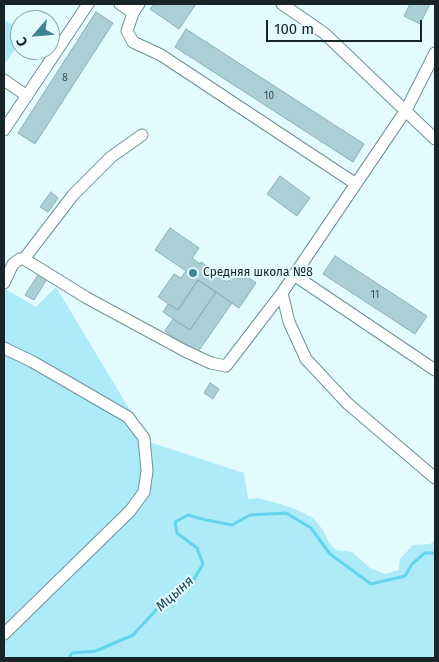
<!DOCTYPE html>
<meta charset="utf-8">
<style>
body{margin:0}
#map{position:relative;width:439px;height:662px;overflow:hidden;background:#e3faff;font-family:"Fira Sans",sans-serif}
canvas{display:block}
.frame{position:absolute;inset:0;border:5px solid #172528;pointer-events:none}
.north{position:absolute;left:10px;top:10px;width:50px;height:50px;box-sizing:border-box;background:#e3faff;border:1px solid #91a5a9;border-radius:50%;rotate:243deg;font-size:14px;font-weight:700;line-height:20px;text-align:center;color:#172528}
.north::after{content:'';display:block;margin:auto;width:18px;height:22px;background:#408392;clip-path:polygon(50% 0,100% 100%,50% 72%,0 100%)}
.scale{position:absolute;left:266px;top:20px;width:156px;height:22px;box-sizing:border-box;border:2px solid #172528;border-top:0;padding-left:6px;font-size:15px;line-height:18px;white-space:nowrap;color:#172528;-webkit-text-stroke:4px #e3faff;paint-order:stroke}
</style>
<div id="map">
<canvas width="439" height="662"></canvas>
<div class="frame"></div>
<div class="north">С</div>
<div class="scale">100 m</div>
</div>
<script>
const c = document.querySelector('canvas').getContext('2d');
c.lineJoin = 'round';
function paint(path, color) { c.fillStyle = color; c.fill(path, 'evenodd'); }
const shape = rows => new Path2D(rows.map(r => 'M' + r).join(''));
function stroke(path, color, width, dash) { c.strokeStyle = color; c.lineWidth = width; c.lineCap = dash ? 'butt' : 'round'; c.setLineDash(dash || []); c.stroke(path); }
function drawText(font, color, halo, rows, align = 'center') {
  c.font = font + ' "Fira Sans",sans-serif'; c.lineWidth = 4; c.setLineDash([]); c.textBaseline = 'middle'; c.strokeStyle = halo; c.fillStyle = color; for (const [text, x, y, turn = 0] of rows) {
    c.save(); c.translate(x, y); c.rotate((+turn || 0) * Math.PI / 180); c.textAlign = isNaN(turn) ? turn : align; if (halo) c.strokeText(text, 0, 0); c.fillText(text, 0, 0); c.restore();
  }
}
const green = shape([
 [4,19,20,30,20,42,4,65],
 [56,287,149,442,244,473,248,499,259,498,293,508,313,518,323,530,329,543,336,550,352,552,370,568,385,574,399,570,400,559,413,545,430,544,435,541,435,658,4,658,4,288,36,307]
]);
const stream = shape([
 [69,658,72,653,96,651,133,635,167,598,191,584,203,564,197,548,177,533,175,522,188,515,206,520,232,525,250,515,286,513,311,528,330,554,371,584,405,576,412,564,425,553,435,553]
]);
const building = shape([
 [154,4,196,4,179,29,150,9,154,4],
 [410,4,430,4,420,24,404,16,410,4],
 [96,12,113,23,35,144,18,133,96,12],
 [186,29,364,144,353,162,175,47,186,29],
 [280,176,310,198,297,216,267,194,280,176],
 [51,192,58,198,48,212,40,207,51,192],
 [170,228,199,248,192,258,200,264,201,262,219,274,218,276,227,282,236,269,256,283,239,308,198,280,178,310,158,297,174,274,181,278,186,271,155,250,170,228],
 [335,256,427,316,415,334,323,274,335,256],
 [40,272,48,277,34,300,25,295,40,272],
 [198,280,216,292,190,330,163,312,168,304,178,310,198,280],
 [216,292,232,303,197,353,165,331,173,319,190,330,216,292],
 [210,383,219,389,213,399,204,393,210,383]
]);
const minor = shape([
 [120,4,133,13,139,4],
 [282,4,324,33,435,139],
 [133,13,127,31,133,42,161,55,356,184],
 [4,80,27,96],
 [4,130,88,4],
 [24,259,87,298,185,351,211,363,226,366,282,293,406,110,435,53],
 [294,275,435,370],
 [4,283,13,264,20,259,24,259,73,195,111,157,142,135],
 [282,293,289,322,306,359,347,403,435,478],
 [4,348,33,362,128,417,144,438,147,471,144,492,130,511,4,634]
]);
const markers = [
 [193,273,5,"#408392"]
];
const numberNames = [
 ["8",65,78],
 ["10",269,96],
 ["11",375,295]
];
const poiNames = [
 ["Средняя школа №8",203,273]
];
const waterNames = [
 ["Мцыня",175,594,-42]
];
paint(green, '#adebf9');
stroke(stream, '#64d4ed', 3);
paint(building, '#aacfd7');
stroke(building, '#8cafb8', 1);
stroke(minor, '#6e9199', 13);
stroke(minor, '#fff', 11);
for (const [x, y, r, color] of markers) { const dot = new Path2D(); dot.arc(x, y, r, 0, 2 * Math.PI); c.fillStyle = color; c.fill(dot); stroke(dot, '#e3faff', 2); }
drawText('10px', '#3c5054', null, numberNames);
drawText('12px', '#172528', '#e3faff', poiNames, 'left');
drawText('italic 14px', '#144651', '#e3faff', waterNames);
</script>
